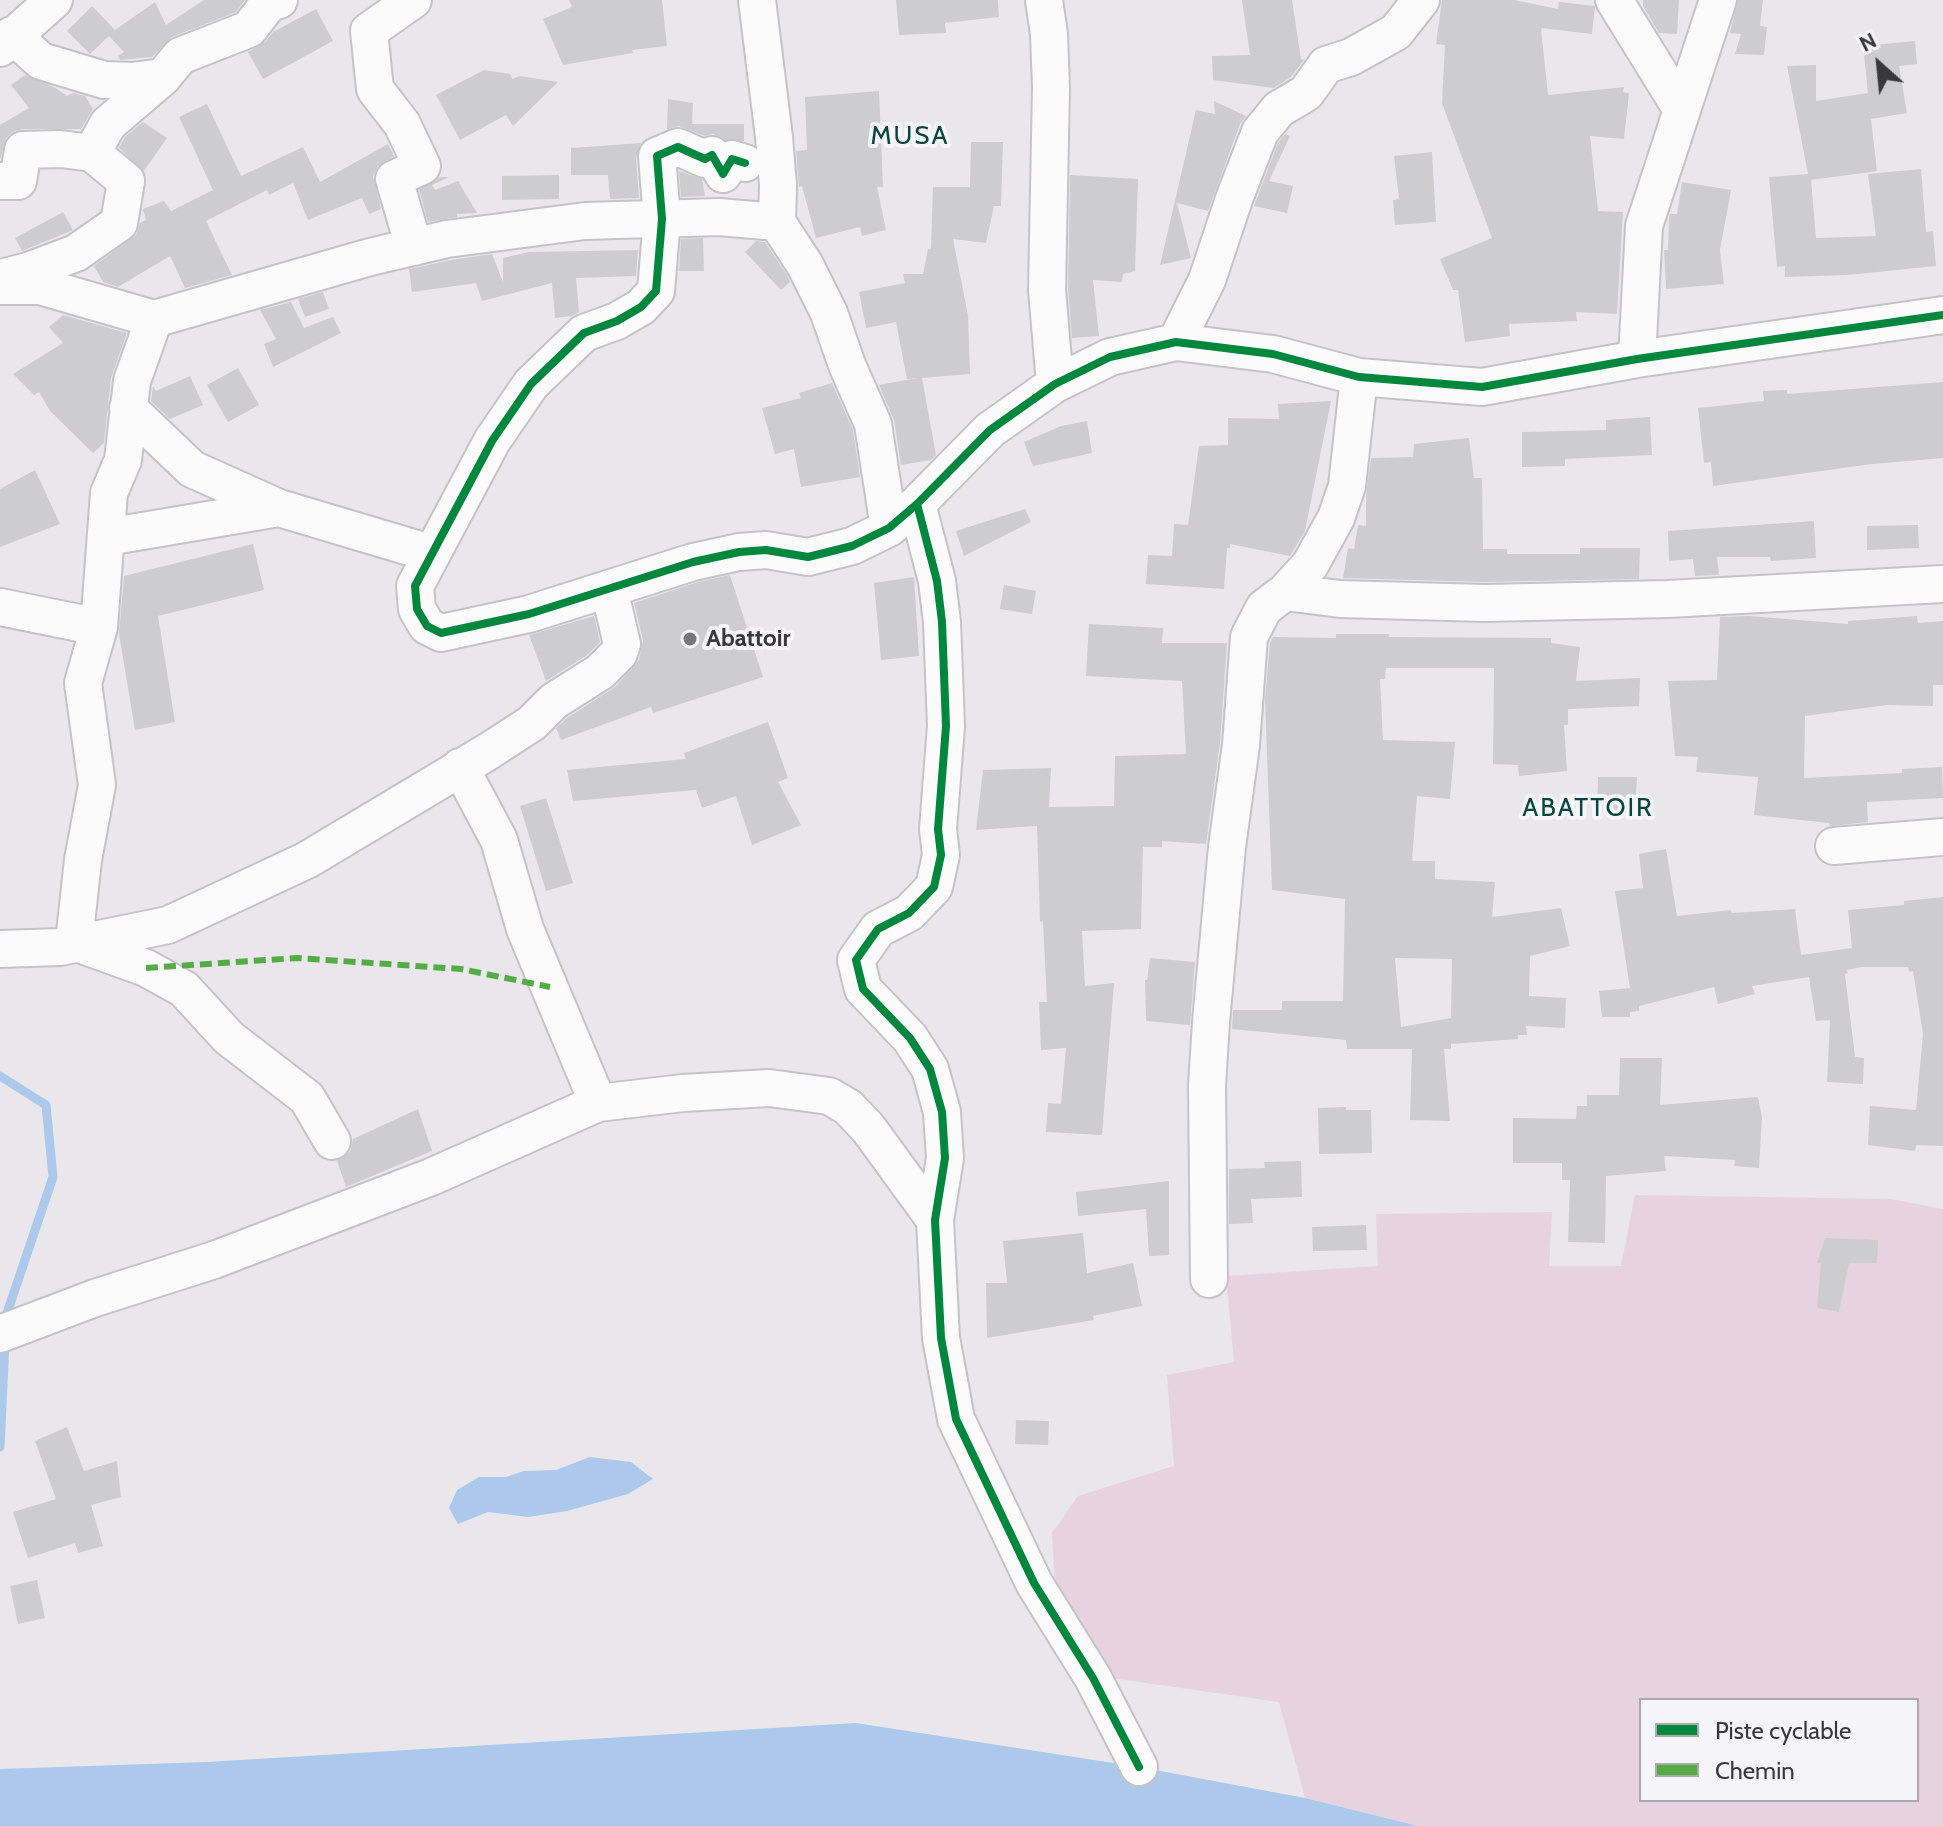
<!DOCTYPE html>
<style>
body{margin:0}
#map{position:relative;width:1943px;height:1826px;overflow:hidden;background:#e9e7eb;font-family:Cabin,sans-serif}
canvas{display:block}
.legend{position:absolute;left:1639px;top:1698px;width:280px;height:104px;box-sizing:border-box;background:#f5f4f9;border:2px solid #aaa9ad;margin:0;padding:10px 14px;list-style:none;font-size:24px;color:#39393b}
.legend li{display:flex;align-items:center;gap:16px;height:40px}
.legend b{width:40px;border:2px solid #aaa9ad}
.north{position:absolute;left:1839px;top:24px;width:80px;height:80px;-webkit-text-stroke:6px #f5f4f9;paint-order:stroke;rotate:333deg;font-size:22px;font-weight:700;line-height:32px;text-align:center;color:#39393b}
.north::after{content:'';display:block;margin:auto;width:28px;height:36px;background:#39393b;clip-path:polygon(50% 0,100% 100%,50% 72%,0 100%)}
</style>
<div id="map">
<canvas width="1943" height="1826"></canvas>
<ul class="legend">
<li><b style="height:10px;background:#00873e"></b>Piste cyclable</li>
<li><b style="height:10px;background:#55ac46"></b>Chemin</li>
</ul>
<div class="north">N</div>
</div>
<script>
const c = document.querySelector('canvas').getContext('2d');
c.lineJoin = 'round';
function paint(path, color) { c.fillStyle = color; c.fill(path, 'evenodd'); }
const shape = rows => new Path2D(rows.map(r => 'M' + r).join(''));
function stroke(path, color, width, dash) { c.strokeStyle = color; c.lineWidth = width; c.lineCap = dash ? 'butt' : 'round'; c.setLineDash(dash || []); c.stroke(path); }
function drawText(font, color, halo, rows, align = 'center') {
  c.font = font + ' Cabin,sans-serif'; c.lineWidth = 8; c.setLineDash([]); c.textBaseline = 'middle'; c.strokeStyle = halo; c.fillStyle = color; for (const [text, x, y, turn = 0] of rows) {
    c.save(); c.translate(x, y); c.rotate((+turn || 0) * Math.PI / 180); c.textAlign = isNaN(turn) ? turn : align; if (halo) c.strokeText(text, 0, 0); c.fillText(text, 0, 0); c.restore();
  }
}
const green = shape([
 [1635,1195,1891,1199,1943,1209,1943,1826,1418,1826,1305,1798,1279,1702,1104,1677,1056,1608,1052,1533,1078,1496,1174,1466,1167,1375,1234,1362,1226,1276,1378,1266,1376,1214,1552,1212,1549,1266,1621,1266],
 [1641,1700,1917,1700,1917,1800,1641,1800]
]);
const water = shape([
 [590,1457,631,1462,653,1479,628,1494,567,1511,528,1517,488,1512,458,1524,449,1508,457,1490,479,1477,506,1477,524,1471,556,1470],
 [856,1723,1139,1767,1305,1798,1418,1826,0,1826,0,1769,207,1762]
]);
const stream = shape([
 [0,1076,46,1105,53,1177,6,1316,6,1323],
 [0,1447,5,1342]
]);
const building = shape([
 [204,0,245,0,236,12,172,37,152,57,120,60,118,56,124,52,109,36,90,54,67,31,92,6,115,30,155,2,166,25],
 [569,0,662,0,667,46,632,50,633,53,563,65,543,19,572,7],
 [896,0,998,0,999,17,945,23,946,33,899,35],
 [1242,0,1292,0,1301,59,1304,60,1291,77,1274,88,1213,80,1212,56,1250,55],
 [1442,0,1514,0,1558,9,1559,2,1595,6,1592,34,1541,28,1548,95,1624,87,1623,92,1629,93,1624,139,1590,136,1598,211,1623,212,1617,314,1576,312,1577,321,1509,324,1510,336,1465,342,1458,290,1453,290,1440,259,1492,238,1442,103,1445,45,1436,44],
 [1643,0,1679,0,1677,34,1659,33,1643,6],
 [1738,0,1763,0,1760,26,1767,27,1764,55,1735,54,1741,34,1730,33],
 [316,9,333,41,263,79,248,52,265,42,273,32],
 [1915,41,1917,64,1899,66,1907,113,1871,119,1877,171,1811,180,1816,238,1876,236,1868,174,1921,169,1926,232,1933,231,1936,266,1848,275,1785,277,1785,266,1777,267,1769,177,1808,174,1787,66,1816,65,1816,101,1868,93,1863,46],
 [484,70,510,74,512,79,520,76,558,82,513,126,506,115,460,140,436,95],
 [25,75,54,87,67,96,73,93,85,96,93,109,81,129,22,129,13,132,6,138,0,160,0,125,29,108,11,85],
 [879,91,883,187,877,187,886,230,862,236,860,227,816,238,802,186,799,187,796,151,807,150,805,97],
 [668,99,693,103,692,124,744,124,744,141,725,140,713,134,705,136,679,126,667,129],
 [1214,101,1246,116,1240,124,1208,211,1177,203,1191,258,1160,265,1196,110,1215,114],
 [207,104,241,176,303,147,320,182,388,144,394,156,378,166,373,176,381,209,369,214,362,198,308,220,293,183,269,195,267,190,206,221,232,275,185,288,170,256,118,287,103,282,94,266,136,235,140,223,146,220,143,209,164,201,171,211,213,190,179,117],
 [143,122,167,138,144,171,119,148,125,137],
 [1285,134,1290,136,1269,181,1293,186,1287,213,1254,206,1278,143],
 [971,142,1003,142,1001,206,994,206,986,243,953,239,968,315,970,374,922,378,936,455,931,460,901,465,894,420,879,385,917,378,907,379,896,322,866,328,859,292,905,283,903,274,923,274,928,249,931,249,933,187,970,187],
 [641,143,636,158,639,198,610,199,608,175,571,175,571,148],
 [1432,152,1436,222,1395,225,1393,200,1399,199,1394,156],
 [679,171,702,179,705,196,681,197],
 [559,175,559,199,502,200,502,176],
 [1070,175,1138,179,1135,271,1123,274,1122,282,1093,280,1099,336,1072,338,1068,289],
 [440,177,449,177,432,185,435,190,458,181,477,213,457,214,457,217,428,222,419,190],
 [1682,182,1731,190,1720,250,1724,284,1666,289,1664,250,1668,250,1669,217,1670,214,1677,214],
 [63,212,73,230,22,251,15,238],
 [703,238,704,271,679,271,681,239],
 [756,241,765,242,787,275,790,282,781,290,745,252],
 [638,250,636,276,576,278,579,312,572,316,555,318,552,283,482,301,476,283,412,292,409,269,451,260,492,254,503,282,503,258,529,252],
 [323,292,329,309,305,317,298,299],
 [291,302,304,328,333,317,341,333,273,367,264,344,276,339,260,310],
 [63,315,127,333,111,378,104,443,93,453,50,411,39,392,34,395,13,374,63,343,49,327],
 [238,368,259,405,228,422,207,385],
 [190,376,203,405,170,419,151,401,153,386,156,391],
 [1943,382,1943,458,1872,464,1713,486,1711,462,1704,463,1698,408,1764,401,1763,391,1787,390,1787,394],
 [832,383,853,430,860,477,801,487,794,449,775,454,762,408,801,398,799,393],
 [1331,401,1305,531,1290,556,1230,544,1230,548,1227,548,1224,589,1146,584,1148,555,1172,556,1174,524,1188,525,1199,446,1228,445,1228,418,1279,419,1278,404],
 [1650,417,1652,455,1565,459,1565,466,1522,467,1522,432,1606,430,1606,420],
 [1087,421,1092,453,1033,466,1024,442,1061,426],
 [1469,438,1474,478,1482,478,1483,549,1507,549,1507,554,1580,554,1580,548,1640,548,1639,579,1485,582,1343,578,1348,548,1354,549,1358,525,1366,526,1366,496,1371,458,1413,457,1414,444],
 [35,470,60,524,0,547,0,489],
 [1025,509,1031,522,964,556,956,531],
 [1814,521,1816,558,1771,561,1770,557,1717,557,1719,575,1695,576,1693,559,1669,561,1668,531],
 [1918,525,1919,548,1867,550,1867,526],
 [253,544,264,590,158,616,175,722,135,730,119,634,124,576],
 [730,575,763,677,653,713,651,707,561,740,556,728,567,718,615,687,639,660,643,640,634,603,698,582],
 [914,577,919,656,881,660,874,583],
 [1004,585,1036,591,1032,614,1000,609],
 [594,616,600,642,587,655,546,681,529,635],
 [1749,616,1848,624,1848,621,1917,616,1918,623,1943,621,1943,685,1933,685,1933,706,1887,705,1805,716,1804,778,1902,773,1902,769,1942,767,1943,798,1867,802,1868,822,1830,826,1829,823,1754,815,1758,777,1696,772,1698,757,1675,756,1668,681,1717,680,1720,617],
 [1089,624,1163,628,1162,643,1227,643,1220,743,1206,844,1162,841,1162,847,1143,847,1141,929,1082,931,1085,986,1114,983,1102,1135,1046,1132,1048,1103,1061,1104,1066,1048,1041,1050,1039,1002,1047,1002,1043,921,1040,922,1037,826,976,830,983,770,1051,768,1049,807,1114,806,1115,756,1186,754,1182,681,1086,676],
 [1336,634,1389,634,1389,637,1551,638,1551,643,1580,647,1576,681,1640,678,1639,706,1568,709,1568,725,1564,725,1567,771,1519,776,1518,765,1493,764,1494,668,1386,668,1385,679,1380,679,1383,740,1455,742,1450,799,1417,796,1412,861,1435,861,1435,879,1495,882,1492,917,1561,908,1570,946,1530,956,1529,996,1566,998,1565,1028,1526,1026,1527,1035,1518,1035,1518,1039,1451,1044,1451,1049,1444,1049,1450,1121,1410,1120,1412,1049,1347,1049,1346,1040,1232,1029,1233,1010,1282,1010,1282,1001,1343,1001,1345,899,1272,890,1265,700,1270,643,1273,637,1336,638],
 [1395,958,1452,959,1451,1018,1401,1027],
 [768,722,788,778,778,782,801,825,752,845,736,796,702,808,696,790,573,801,567,770,686,759,684,753],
 [1598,777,1637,777,1635,812,1597,811],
 [546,798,573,883,546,891,520,806],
 [1666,849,1677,916,1731,910,1732,913,1795,909,1801,955,1852,948,1848,910,1904,905,1904,901,1943,897,1943,1146,1916,1145,1915,1151,1868,1145,1870,1106,1916,1110,1923,1034,1913,971,1909,972,1908,967,1862,967,1847,970,1848,973,1845,974,1855,1057,1864,1058,1863,1084,1827,1082,1830,1020,1816,1021,1809,977,1752,986,1755,994,1718,1004,1714,987,1639,1006,1639,1011,1630,1012,1630,1017,1602,1017,1599,991,1630,988,1615,891,1643,888,1639,854],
 [1150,958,1195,962,1190,1025,1146,1021,1145,980,1147,980],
 [1620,1058,1662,1058,1660,1105,1758,1097,1762,1117,1759,1168,1734,1166,1735,1160,1664,1156,1666,1171,1606,1176,1605,1243,1568,1242,1570,1180,1562,1180,1562,1163,1513,1163,1513,1118,1576,1119,1577,1106,1587,1106,1587,1095,1619,1095],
 [1346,1107,1346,1110,1371,1110,1372,1153,1319,1154,1318,1108],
 [418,1109,432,1151,346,1187,337,1161,350,1152,353,1139],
 [1301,1161,1302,1197,1251,1199,1253,1223,1229,1224,1229,1169,1265,1168,1264,1162],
 [1169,1181,1169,1255,1149,1256,1146,1209,1078,1216,1076,1192],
 [1366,1225,1367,1250,1313,1251,1312,1227],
 [1083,1233,1087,1273,1133,1263,1142,1306,1093,1316,1094,1320,987,1338,986,1283,1007,1283,1003,1241],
 [1825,1238,1878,1240,1877,1263,1849,1263,1839,1312,1817,1308,1821,1263,1817,1263],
 [1016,1420,1049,1421,1048,1445,1015,1444],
 [67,1427,84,1471,117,1461,121,1497,91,1505,103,1546,78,1553,75,1543,28,1558,13,1512,56,1499,35,1441],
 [37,1580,45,1618,18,1624,10,1586]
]);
const street = shape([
 [413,0,369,31,375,89,402,124,422,166,394,179,414,247],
 [757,0,774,137,778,185,777,222],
 [1044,0,1049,34,1051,88,1047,290,1055,384],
 [1614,0,1682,110],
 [12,35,41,61,104,80,132,81,163,77,180,56,249,29,269,3,279,0],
 [0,48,54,0],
 [745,163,732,159,723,174,712,155,705,159,678,147,657,156,662,219,656,291,641,307,617,321,584,333,531,384,492,441,415,586,417,609,427,626,441,633,529,614,693,562,739,552,766,550,808,557,852,546,889,528,917,504,990,430,1055,384,1110,357,1176,342,1273,354,1359,377,1482,387,1637,359,1943,315],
 [0,181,18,181,23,150,61,149,92,153],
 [5,277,28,271,76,253,119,223,126,181,92,153,108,124,163,77],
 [0,286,40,286,154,319,370,257,447,239,585,221,719,217,777,222,805,265,829,313,847,365,873,424,889,528],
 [154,319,132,381,123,460,109,493,99,627,83,683,97,785,83,860,74,942,146,968,184,989,229,1038,307,1098,332,1141],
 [1176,342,1207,280,1234,199,1260,132,1279,109,1306,93,1326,65,1351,57,1396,32,1421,0],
 [1637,359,1644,226,1718,0],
 [128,408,192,469,279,508],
 [917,504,937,581,942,622,946,726,938,829,941,855,934,887,909,913,878,929,856,960,863,989,910,1038,930,1069,942,1112,945,1158,935,1220,941,1338,956,1419,1034,1583,1093,1678,1139,1767],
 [107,537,279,508,430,553],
 [1285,592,1340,599,1485,603,1668,599,1943,584],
 [0,607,99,627],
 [460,767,499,840,525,929,598,1103],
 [1834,846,1943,837],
 [0,949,60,947,168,925,307,860,489,751,532,723,554,701,600,672,619,653,622,644,609,589],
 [1209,1279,1207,1085,1211,1022,1227,847,1241,745,1249,637,1264,608,1285,592,1310,565,1336,518,1347,486,1359,377],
 [0,1334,95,1298,214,1260,431,1177,598,1103,683,1093,769,1088,829,1096,848,1107,868,1128,935,1220]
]);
const quiet = shape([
 [146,968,297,958,461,969,550,987]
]);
const cycleway = shape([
 [745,163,732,159,723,174,712,155,705,159,678,147,657,156,662,219,656,291,641,307,617,321,584,333,531,384,492,441,415,586,417,609,427,626,441,633,529,614,693,562,739,552,766,550,808,557,852,546,889,528,917,504,990,430,1055,384,1110,357,1176,342,1273,354,1359,377,1482,387,1637,359,1943,315],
 [917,504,937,581,942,622,946,726,938,829,941,855,934,887,909,913,878,929,856,960,863,989,910,1038,930,1069,942,1112,945,1158,935,1220,941,1338,956,1419,1034,1583,1093,1678,1139,1767]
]);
const markers = [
 [690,639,8,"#777679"]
];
const poiNames = [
 ["Abattoir",706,639]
];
const neighbourhoodNames = [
 ["MUSA",910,136],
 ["ABATTOIR",1588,808]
];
paint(green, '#e7d2df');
paint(water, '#acc9eb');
stroke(stream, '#acc9eb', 9);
paint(building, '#cdcdd0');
stroke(street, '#c4c3c6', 40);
stroke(street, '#fcfbfc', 36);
stroke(quiet, '#55ac46', 6, [12, 6]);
stroke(cycleway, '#00873e', 8);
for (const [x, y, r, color] of markers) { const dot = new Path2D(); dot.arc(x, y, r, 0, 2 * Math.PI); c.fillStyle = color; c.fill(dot); stroke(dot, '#f5f4f9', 3); }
drawText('bold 24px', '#39393b', '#f5f4f9', poiNames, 'left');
c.letterSpacing = '2px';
drawText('26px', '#07463f', '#f5f4f9', neighbourhoodNames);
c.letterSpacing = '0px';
</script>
